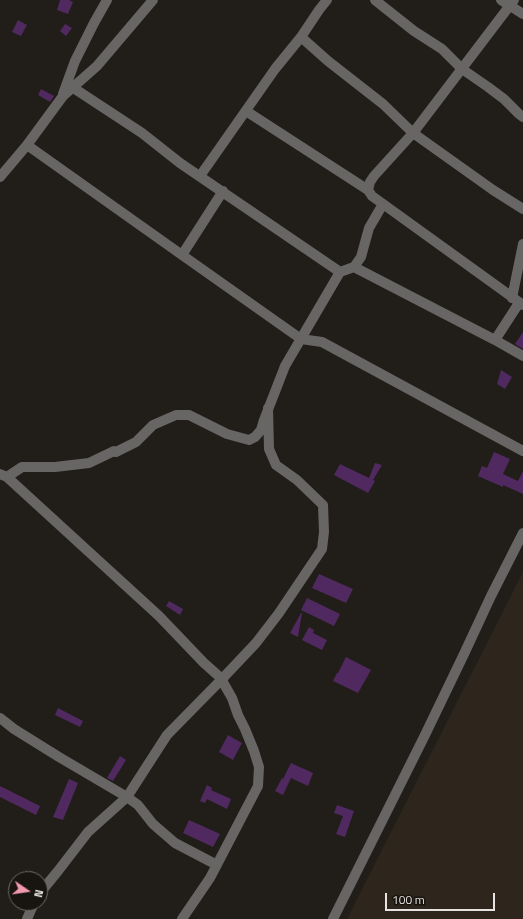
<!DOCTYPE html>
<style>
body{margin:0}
#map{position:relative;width:523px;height:919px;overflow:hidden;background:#211e19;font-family:"Titillium Web",sans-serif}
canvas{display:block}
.north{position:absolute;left:8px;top:871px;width:40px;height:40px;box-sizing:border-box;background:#181410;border:1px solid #6a6763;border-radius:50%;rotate:103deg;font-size:11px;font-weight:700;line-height:16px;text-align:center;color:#e6e3e0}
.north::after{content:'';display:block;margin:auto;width:14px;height:18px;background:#f29aad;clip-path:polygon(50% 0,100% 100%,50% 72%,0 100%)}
.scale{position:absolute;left:385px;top:893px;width:110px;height:18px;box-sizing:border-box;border:2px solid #e6e3e0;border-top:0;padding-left:5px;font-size:12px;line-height:14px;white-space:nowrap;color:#e6e3e0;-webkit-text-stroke:3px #181410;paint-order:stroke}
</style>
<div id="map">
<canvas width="523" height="919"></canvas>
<div class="north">N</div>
<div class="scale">100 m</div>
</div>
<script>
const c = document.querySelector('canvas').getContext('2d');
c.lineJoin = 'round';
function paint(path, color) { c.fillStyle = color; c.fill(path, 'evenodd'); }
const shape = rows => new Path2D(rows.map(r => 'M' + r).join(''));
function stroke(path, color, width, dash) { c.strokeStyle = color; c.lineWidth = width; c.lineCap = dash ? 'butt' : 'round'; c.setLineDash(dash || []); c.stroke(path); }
const built = shape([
 [523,572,523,919,347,919]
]);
const building = shape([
 [60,0,69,0,73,2,68,14,57,10],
 [18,20,27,25,21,36,12,32],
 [65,24,72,28,66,36,60,31],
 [41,89,54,96,50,102,38,95],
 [523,332,523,349,515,344],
 [501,370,512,377,505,389,497,384],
 [494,452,510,459,503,474,518,481,523,471,523,494,503,485,503,487,478,476,482,466,487,468],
 [375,463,382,465,373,480,375,481,368,493,334,475,340,464,369,478],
 [319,574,353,589,346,603,312,588],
 [307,598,340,614,334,626,301,610],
 [169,601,183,609,180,615,166,606],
 [301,613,302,613,298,637,290,633],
 [309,627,314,630,313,633,327,640,322,650,302,640],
 [346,657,371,670,358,693,333,681,337,673,338,673],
 [58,708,83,721,80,727,55,715],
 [228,735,242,743,233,760,219,752],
 [120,756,126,760,113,781,107,778],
 [291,763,313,773,308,786,291,778,283,795,275,791,282,778,283,779],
 [69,779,78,783,63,820,53,817],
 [207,785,212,788,211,790,231,799,227,809,207,799,205,803,200,801],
 [0,786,40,806,36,815,0,797],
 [337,805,354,811,345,837,336,834,343,816,334,813],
 [189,820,220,834,213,847,183,833]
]);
const minor = shape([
 [375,0,414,31,442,49,462,69,488,87,504,99,519,114,523,117],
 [501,0,523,14],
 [514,0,413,133,374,176,370,182,368,190,372,196,523,305],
 [301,37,328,61,383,104,413,133,493,190,523,209],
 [72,87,142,133,180,163,340,272],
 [63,94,75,61,94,23,107,0],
 [246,111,368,190],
 [27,145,182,255,301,339,322,342,523,451],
 [200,176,275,69,301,37,319,10,327,0],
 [0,177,27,145,63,96,97,66,153,0],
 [182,255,223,191],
 [354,267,495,340,523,356],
 [512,298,523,244],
 [495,340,519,303],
 [0,474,7,477,159,616,204,663,222,679,224,684,232,698,238,715,245,729,254,751,259,767,258,786,210,878,182,919],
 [7,477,22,467,55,467,89,463,114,451,116,452,136,442,153,425,176,415,189,415,227,434,249,440,255,437,261,430,264,420,285,366,340,272,354,267,361,257,369,228,383,204],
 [0,718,14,729,59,757,127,797,138,805,153,824,175,843,217,865],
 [40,893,58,871,88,832,127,797,167,735,222,679,256,643,279,613,322,549,324,532,323,505,297,480,276,465,269,449,268,408],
 [27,919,34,903],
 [333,919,425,735,464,654,491,596,523,533]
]);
paint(built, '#2e261d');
paint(building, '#4f295f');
stroke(minor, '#686565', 10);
</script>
